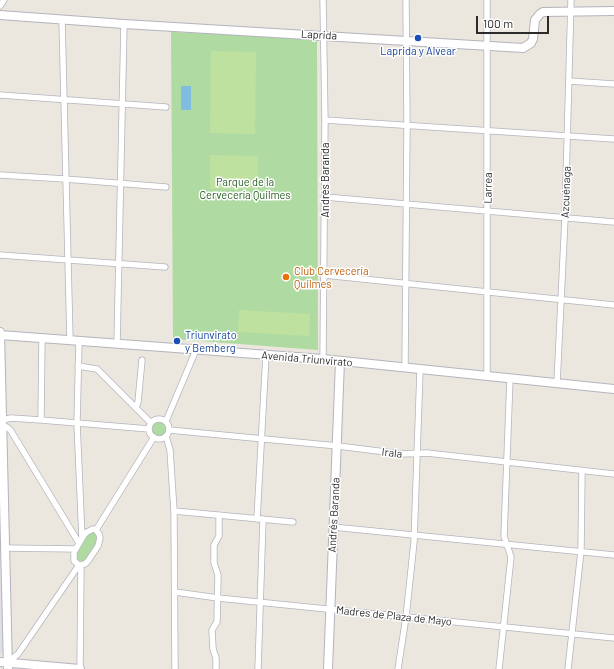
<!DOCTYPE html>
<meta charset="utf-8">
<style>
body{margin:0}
#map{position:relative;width:614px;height:669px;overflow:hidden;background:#ebe7df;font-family:Barlow,sans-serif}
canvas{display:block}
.scale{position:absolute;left:476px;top:16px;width:73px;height:18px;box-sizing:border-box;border:2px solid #2b2b2b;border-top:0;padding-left:5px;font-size:12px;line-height:14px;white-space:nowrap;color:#2b2b2b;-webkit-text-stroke:3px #fff;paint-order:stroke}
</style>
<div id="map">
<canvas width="614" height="669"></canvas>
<div class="scale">100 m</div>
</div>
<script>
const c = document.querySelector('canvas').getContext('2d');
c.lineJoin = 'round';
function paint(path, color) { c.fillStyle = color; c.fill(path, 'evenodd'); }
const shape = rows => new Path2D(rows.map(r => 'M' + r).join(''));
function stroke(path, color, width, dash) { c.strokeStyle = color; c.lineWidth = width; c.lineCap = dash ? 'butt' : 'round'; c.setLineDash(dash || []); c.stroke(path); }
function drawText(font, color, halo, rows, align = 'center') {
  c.font = font + ' Barlow,sans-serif'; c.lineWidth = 3; c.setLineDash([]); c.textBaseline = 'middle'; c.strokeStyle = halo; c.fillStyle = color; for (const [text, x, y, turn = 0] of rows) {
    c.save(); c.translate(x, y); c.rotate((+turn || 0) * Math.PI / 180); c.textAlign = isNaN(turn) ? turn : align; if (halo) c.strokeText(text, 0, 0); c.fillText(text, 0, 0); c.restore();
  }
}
const industrial = shape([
 [0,438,4,653,0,655]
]);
const green = shape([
 [171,32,317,38,318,350,173,339],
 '152 429a8 8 0 1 1 16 0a8 8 0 1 1-16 0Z',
 [96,531,98,538,96,545,89,557,82,563,78,562,76,553,88,533]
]);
const pitch = shape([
 [211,51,256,52,255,134,210,133],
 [210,155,258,156,258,189,210,189],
 [239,310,310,314,309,336,238,332]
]);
const water = shape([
 [181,86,191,86,191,110,181,110]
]);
const street = shape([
 [323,0,325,120,323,359],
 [487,0,487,376],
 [0,6,4,0],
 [62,20,70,340],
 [569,81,614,84],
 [0,95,166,107],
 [325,120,614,139],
 [0,175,65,179,166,187],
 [325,197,614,222],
 [0,255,165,267],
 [324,275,614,305],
 [79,341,77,423,82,538],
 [117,344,124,24],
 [78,366,97,369,151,423],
 [405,368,407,125,406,0],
 [557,383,565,218,571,0],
 [136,407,138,402,142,360],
 '149 429a10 10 0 1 1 20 0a10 10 0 1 1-20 0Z',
 [2,420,11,418,41,420,149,429],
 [41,420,42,339],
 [166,421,196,350],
 [2,427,7,427,11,431,79,543],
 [169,430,338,446,402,454,427,453,614,474],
 [166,436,170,450,174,511,175,669],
 [174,511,293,522],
 [257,519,266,355],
 [333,527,614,555],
 [93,529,96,530,99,534,100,538,98,546,88,561,85,564,79,565,74,561,74,552,84,535,87,532,93,529],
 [96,530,154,437],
 [5,548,76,549],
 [175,592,218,598,614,638],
 [8,662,18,654,79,565],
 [80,669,81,565],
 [216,669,216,658,213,649,212,630,217,622,218,575,214,563,214,545,219,536,219,515],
 [258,669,263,519],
 [398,669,406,617,414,542,420,370],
 [499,669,511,557,504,536,510,378],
 [568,669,581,551,582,471]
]);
const secondary = shape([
 [0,15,124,24,523,48,531,43,533,39,535,20,540,14,543,12,614,11],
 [0,332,8,669],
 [0,335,323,359,614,389],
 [0,662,80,669],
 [328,669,340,361]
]);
const markers = [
 [418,38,4,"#1a4fb4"],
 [286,277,4,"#e8710a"],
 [177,341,4,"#1a4fb4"]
];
const streetNames = [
 ["Laprida",319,35,3],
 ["Andrés Baranda",325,180,-90],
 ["Larrea",488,188,-89],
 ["Azcuénaga",566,192,-88],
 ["Avenida Triunvirato",307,359,5],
 ["Irala",392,453,6],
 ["Andrés Baranda",334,515,-87],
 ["Madres de Plaza de Mayo",394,616,6]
];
const transitNames = [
 ["Laprida y Alvear",418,51],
 ["Triunvirato",185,335,"left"],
 ["y Bemberg",185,348,"left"]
];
const parkNames = [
 ["Parque de la",245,182],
 ["Cervecería Quilmes",245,195]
];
const foodNames = [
 ["Club Cervecería",294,271],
 ["Quilmes",294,284]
];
paint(industrial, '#e1dfe5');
paint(green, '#afdba2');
paint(pitch, '#bee1a0');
paint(water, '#7fbce0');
stroke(street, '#b3b4bd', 7);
stroke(secondary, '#b3b4bd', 10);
stroke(street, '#fff', 5.5);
stroke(secondary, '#fff', 8);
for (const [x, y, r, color] of markers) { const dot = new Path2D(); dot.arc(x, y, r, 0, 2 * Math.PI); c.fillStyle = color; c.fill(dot); stroke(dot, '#fff', 1.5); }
drawText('11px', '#2b2b2b', '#fff', streetNames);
drawText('11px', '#164399', '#fff', transitNames);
drawText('11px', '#296023', '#fff', parkNames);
drawText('11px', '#c56008', '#fff', foodNames, 'left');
</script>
